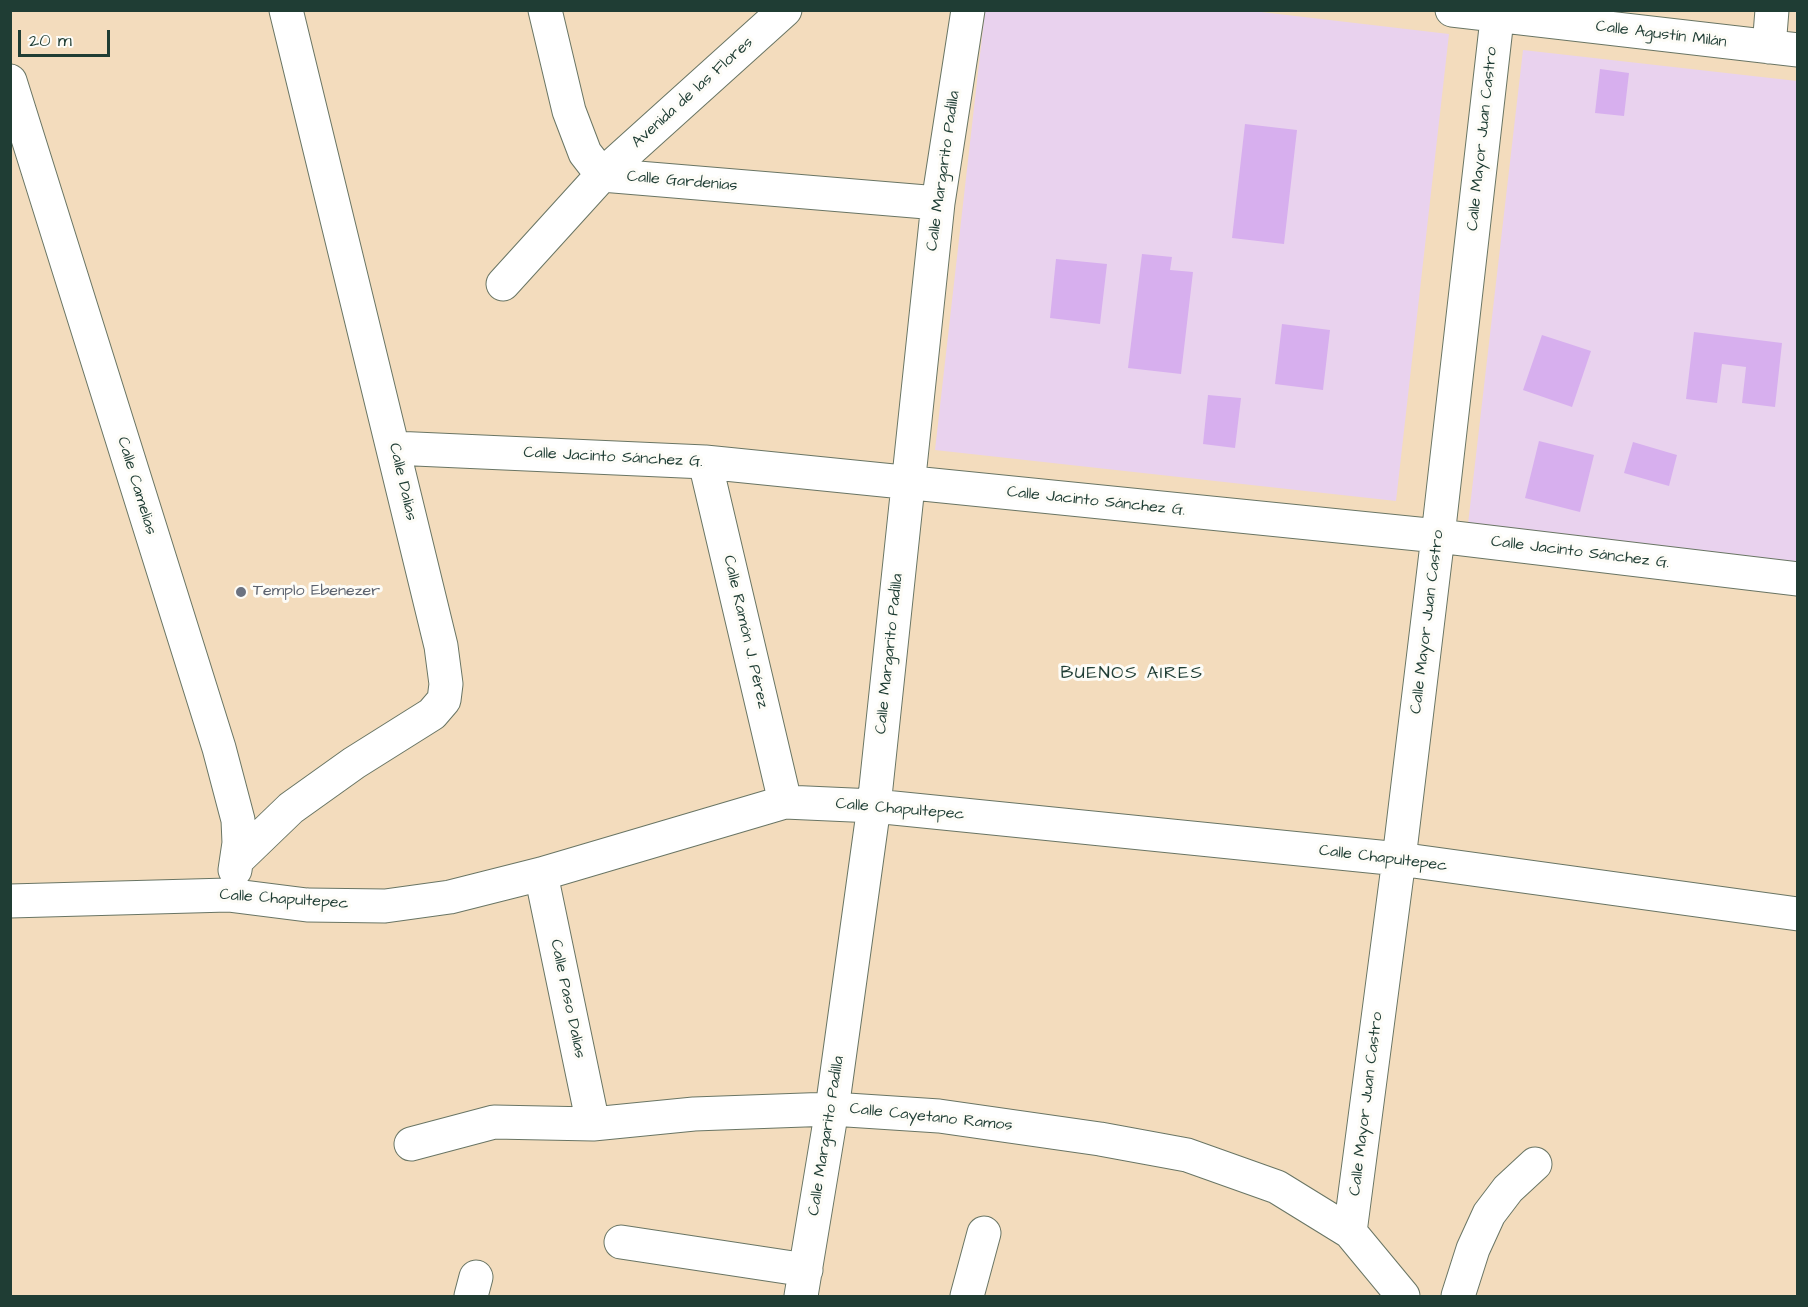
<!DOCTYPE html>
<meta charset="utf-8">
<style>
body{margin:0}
#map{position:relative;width:1808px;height:1307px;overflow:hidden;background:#f3dcbd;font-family:"Architects Daughter",sans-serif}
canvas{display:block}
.frame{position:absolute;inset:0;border:12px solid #1f3d34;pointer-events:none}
.scale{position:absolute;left:18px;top:30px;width:92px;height:27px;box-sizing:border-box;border:3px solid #1f3d34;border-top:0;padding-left:8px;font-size:18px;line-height:21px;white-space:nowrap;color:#1f3d34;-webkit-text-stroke:4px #fdfcf7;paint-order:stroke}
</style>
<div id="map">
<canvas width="1808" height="1307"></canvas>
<div class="frame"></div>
<div class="scale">20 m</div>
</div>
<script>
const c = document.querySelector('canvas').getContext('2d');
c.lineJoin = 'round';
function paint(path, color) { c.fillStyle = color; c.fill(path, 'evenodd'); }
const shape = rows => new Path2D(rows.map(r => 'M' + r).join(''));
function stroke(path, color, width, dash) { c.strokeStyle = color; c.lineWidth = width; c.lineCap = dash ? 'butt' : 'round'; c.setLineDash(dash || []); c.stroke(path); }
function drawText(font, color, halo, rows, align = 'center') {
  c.font = font + ' "Architects Daughter",sans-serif'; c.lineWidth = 6; c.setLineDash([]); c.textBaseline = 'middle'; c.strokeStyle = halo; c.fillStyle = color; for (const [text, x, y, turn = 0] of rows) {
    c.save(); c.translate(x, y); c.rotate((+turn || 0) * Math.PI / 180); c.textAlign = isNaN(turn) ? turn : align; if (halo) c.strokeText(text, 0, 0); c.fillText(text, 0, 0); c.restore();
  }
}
const built = shape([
 [1244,10,1449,34,1396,501,935,450,985,11],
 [1523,50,1797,81,1797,562,1468,524]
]);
const building = shape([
 [1600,69,1629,73,1624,116,1595,113],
 [1245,124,1297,130,1284,244,1232,238],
 [1142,254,1172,257,1170,270,1193,272,1181,374,1128,368],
 [1056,259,1107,264,1100,324,1050,318],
 [1282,324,1330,330,1323,390,1275,384],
 [1694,332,1782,343,1775,407,1742,403,1746,367,1722,364,1717,403,1686,399],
 [1542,335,1591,351,1572,407,1523,390],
 [1208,395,1241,398,1235,448,1203,444],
 [1539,441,1594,455,1580,512,1525,498],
 [1633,442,1677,455,1669,486,1624,473]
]);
const minor = shape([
 [545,10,569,111,585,153,602,175,938,203],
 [1452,10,1798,50],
 [1769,47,1772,10],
 [10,81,219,748,238,820,239,843,235,870],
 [503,284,602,175,785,10],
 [393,448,705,462,1438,536,1798,579],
 [705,462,785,802],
 [237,860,291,808,354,763,432,714,444,700,446,684,441,646,286,10],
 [541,874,593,1124],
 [10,901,228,895,307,905,385,906,450,897,541,874,785,802,874,806,1399,859,1798,914],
 [411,1144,494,1122,593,1124,694,1114,832,1109,939,1116,1100,1139,1187,1155,1277,1187,1350,1232,1403,1296],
 [1350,1232,1399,859,1438,536,1498,10],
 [621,1242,806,1270],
 [471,1296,476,1277],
 [801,1296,832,1109,874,806,938,203,968,10],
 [967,1296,984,1233],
 [1458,1296,1473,1249,1489,1214,1508,1189,1535,1164]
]);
const markers = [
 [241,592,6,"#6b7280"]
];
const streetNames = [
 ["Calle Agustín Milán",1661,35,7],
 ["Avenida de las Flores",693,93,-42],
 ["Calle Mayor Juan Castro",1483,139,-84],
 ["Calle Margarito Padilla",944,171,-82],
 ["Calle Gardenias",682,182,5],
 ["Calle Jacinto Sánchez G.",613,458,3],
 ["Calle Dalias",402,482,77],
 ["Calle Camelias",136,486,73],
 ["Calle Jacinto Sánchez G.",1096,502,6],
 ["Calle Jacinto Sánchez G.",1580,553,7],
 ["Calle Mayor Juan Castro",1428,622,-83],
 ["Calle Ramón J. Pérez",745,632,77],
 ["Calle Margarito Padilla",890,654,-84],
 ["Calle Chapultepec",900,810,5],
 ["Calle Chapultepec",1383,859,7],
 ["Calle Chapultepec",284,900,4],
 ["Calle Paso Dalias",567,999,78],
 ["Calle Mayor Juan Castro",1367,1104,-83],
 ["Calle Cayetano Ramos",931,1118,6],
 ["Calle Margarito Padilla",827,1136,-81]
];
const worshipNames = [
 ["Templo Ebenezer",253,592]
];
const neighbourhoodNames = [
 ["BUENOS AIRES",1132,674]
];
paint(built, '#e9d2ee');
paint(building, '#d7afee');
stroke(minor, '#697564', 35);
stroke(minor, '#fff', 33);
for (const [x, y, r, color] of markers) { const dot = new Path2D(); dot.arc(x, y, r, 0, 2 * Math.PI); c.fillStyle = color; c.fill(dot); stroke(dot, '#fdfcf7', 2); }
drawText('16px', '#1f3d34', '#fdfcf7', streetNames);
drawText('16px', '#5b616d', '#fdfcf7', worshipNames, 'left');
c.letterSpacing = '1.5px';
drawText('18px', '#1f3d34', '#fdfcf7', neighbourhoodNames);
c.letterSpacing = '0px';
</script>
